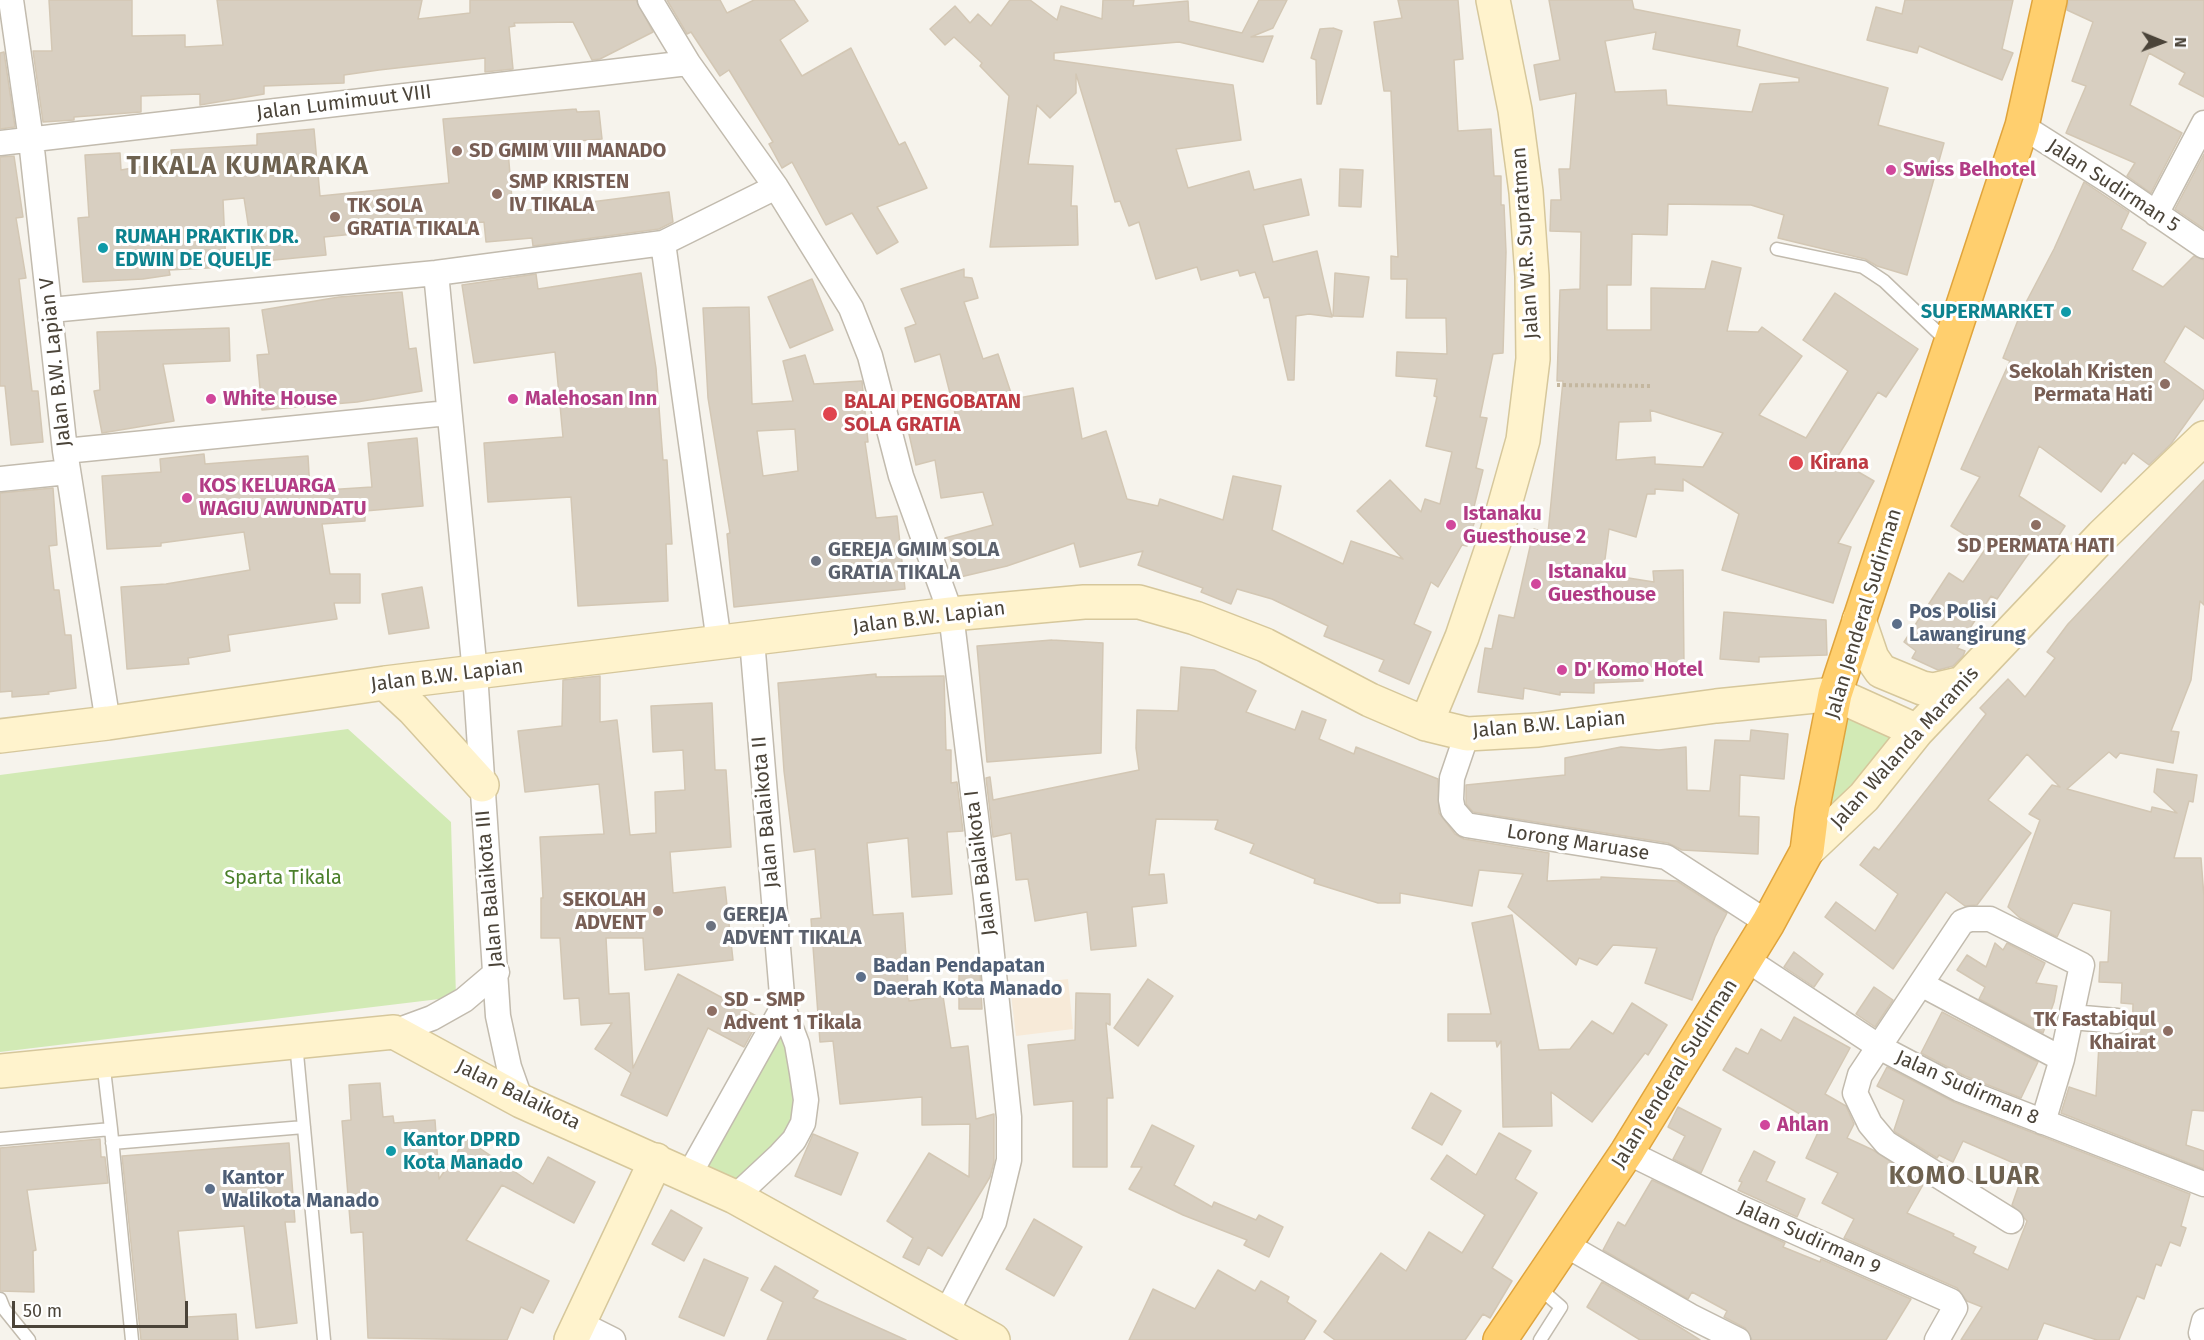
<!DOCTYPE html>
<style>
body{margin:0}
#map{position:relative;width:2204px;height:1340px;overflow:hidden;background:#f6f3ec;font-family:"Fira Sans",sans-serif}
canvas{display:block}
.north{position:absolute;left:2132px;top:12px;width:60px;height:60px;-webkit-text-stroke:4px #fff;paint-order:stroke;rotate:91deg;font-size:16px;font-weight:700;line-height:24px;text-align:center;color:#4b4439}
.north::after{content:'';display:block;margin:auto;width:21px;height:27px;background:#4b4439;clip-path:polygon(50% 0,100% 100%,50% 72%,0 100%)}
.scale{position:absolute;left:12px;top:1301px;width:176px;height:27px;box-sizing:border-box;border:3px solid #4b4439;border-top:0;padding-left:8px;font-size:18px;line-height:21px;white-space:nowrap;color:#4b4439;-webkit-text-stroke:4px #fff;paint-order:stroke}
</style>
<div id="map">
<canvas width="2204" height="1340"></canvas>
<div class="north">N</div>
<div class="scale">50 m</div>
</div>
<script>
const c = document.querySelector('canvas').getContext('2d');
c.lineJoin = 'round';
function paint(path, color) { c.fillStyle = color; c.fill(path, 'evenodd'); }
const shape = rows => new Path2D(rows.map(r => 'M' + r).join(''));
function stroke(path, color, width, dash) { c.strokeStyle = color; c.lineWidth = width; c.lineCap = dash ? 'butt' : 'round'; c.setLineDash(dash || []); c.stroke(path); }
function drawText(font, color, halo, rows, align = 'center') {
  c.font = font + ' "Fira Sans",sans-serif'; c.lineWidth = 6; c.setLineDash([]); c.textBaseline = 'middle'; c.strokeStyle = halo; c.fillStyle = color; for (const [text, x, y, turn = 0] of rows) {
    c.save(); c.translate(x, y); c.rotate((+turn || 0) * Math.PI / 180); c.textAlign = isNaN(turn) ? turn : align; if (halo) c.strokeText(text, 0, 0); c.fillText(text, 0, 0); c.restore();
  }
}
const commercial = shape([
 [1068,979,1073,1029,1016,1036,1010,986]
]);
const green = shape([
 [1840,704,1906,732,1854,802,1815,814],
 [348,729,451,822,456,997,0,1052,0,775],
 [782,1016,801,1116,735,1190,695,1171]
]);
const building = shape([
 [49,0,132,0,132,36,185,35,185,47,223,45,217,0,422,0,418,19,470,13,470,0,636,0,653,32,600,59,592,60,573,22,514,23,515,26,509,27,513,69,485,72,485,58,379,70,344,75,344,83,264,86,264,94,200,105,200,94,141,96,141,112,74,117,74,120,43,122,33,51,52,51,49,0],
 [667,0,720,0,727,13,754,0,794,0,808,21,780,40,802,76,851,48,899,145,905,142,927,188,877,207,898,242,877,254,852,213,826,225,792,162,782,168,769,144,773,142,729,70,720,76,691,32,687,34,667,0],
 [1010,0,1030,0,1057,20,1061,6,1102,19,1103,0,1134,0,1133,6,1188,1,1189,21,1242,33,1259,0,1287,0,1273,28,1251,37,1273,36,1263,62,1179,42,1054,53,1054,60,1233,85,1241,140,1176,149,1188,188,1249,171,1254,190,1301,179,1309,215,1263,225,1273,262,1317,251,1332,317,1309,314,1296,316,1294,380,1288,380,1269,297,1264,298,1255,272,1240,276,1238,270,1201,280,1197,267,1156,279,1139,222,1129,226,1120,201,1115,202,1076,74,1076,93,1050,118,1037,105,1028,164,1073,166,1071,206,1077,206,1078,245,990,247,1009,96,980,66,982,63,954,37,945,45,930,29,955,6,970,23,978,14,991,26,1010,0],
 [1398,0,1458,0,1463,59,1454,60,1458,131,1491,129,1494,176,1501,176,1501,205,1504,205,1506,252,1503,353,1493,354,1480,417,1487,418,1476,468,1483,470,1472,515,1476,517,1467,546,1462,545,1438,587,1431,582,1414,624,1431,632,1409,684,1379,671,1384,660,1324,636,1328,626,1272,599,1237,589,1231,604,1201,592,1203,588,1138,565,1143,551,1080,567,1074,543,1007,566,956,578,945,538,993,525,983,492,941,498,935,460,916,465,909,434,957,421,940,354,915,362,905,328,916,324,901,289,964,269,964,277,972,278,978,298,964,302,983,359,998,354,1013,399,1073,388,1082,439,1106,431,1127,499,1158,506,1160,499,1223,520,1233,476,1281,486,1272,530,1343,564,1351,541,1403,559,1357,511,1390,480,1421,512,1425,499,1440,504,1452,452,1426,446,1437,397,1434,396,1437,379,1396,376,1397,352,1447,354,1446,318,1406,318,1407,279,1391,279,1391,256,1398,257,1391,91,1384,91,1374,22,1402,18,1398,0],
 [1549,0,1632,0,1634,9,1740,30,1737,46,1888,88,1878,125,1944,143,1907,275,1877,266,1865,259,1778,238,1784,215,1751,205,1668,204,1667,235,1632,234,1631,285,1607,285,1607,330,1651,330,1651,288,1705,289,1712,261,1741,268,1727,331,1758,332,1762,327,1802,356,1759,415,1806,438,1848,371,1803,340,1835,293,1918,349,1886,397,1878,392,1836,459,1874,481,1838,543,1851,547,1833,603,1722,570,1739,514,1683,479,1683,491,1655,489,1655,494,1647,494,1636,537,1609,529,1603,574,1654,582,1653,571,1683,570,1684,666,1642,667,1643,681,1594,683,1594,693,1560,692,1560,695,1524,688,1523,699,1478,692,1485,648,1492,649,1499,615,1514,618,1534,529,1548,533,1563,381,1557,381,1560,290,1580,289,1581,232,1550,231,1551,200,1561,200,1559,169,1570,169,1576,93,1540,100,1534,65,1560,60,1549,0],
 [1656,32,1653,49,1799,78,1799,82,1760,84,1752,112,1667,105,1666,90,1615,92,1605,41,1656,32],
 [1650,410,1723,433,1703,467,1655,464,1655,457,1616,460,1619,422,1651,421,1650,410],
 [1905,0,2013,0,2002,49,2013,53,2002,80,1919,46,1917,53,1867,40,1876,7,1902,14,1905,0],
 [2068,0,2204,0,2204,97,2179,84,2185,73,2149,53,2130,105,2182,133,2151,193,2127,176,2135,163,2066,133,2086,86,2072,81,2093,22,2067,10,2068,0],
 [1333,28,1342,31,1321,104,1317,104,1316,60,1311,58,1320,29,1333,28],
 [4,52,15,127,0,129,0,53,4,52],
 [576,109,577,112,599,111,602,139,578,141,578,144,508,150,513,212,669,192,673,222,659,229,533,246,532,238,486,242,484,222,454,224,324,237,326,255,254,262,244,198,223,200,226,267,169,270,170,275,143,279,83,282,78,218,89,217,85,155,120,153,121,170,173,161,171,150,257,145,257,134,314,129,320,196,449,183,443,119,576,109],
 [2204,154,2204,229,2175,209,2204,154],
 [14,156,23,217,16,218,26,278,19,279,32,391,38,391,43,442,11,445,5,386,0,386,0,157,14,156],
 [1340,169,1363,170,1361,207,1339,206,1340,169],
 [2084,182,2129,212,2121,229,2146,243,2132,270,2163,287,2194,256,2204,260,2204,339,2185,326,2164,362,2204,391,2204,398,2171,444,2149,465,2133,453,2125,464,2123,462,2101,492,2039,446,2019,496,2065,526,2048,552,2036,543,1997,599,1991,596,1957,648,1965,651,1963,656,1953,666,1938,670,1912,658,1916,651,1904,642,1949,573,1963,582,1986,548,1951,526,1980,477,1961,469,2010,361,2003,358,2022,310,2054,249,2084,182],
 [641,273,656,368,663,460,667,460,672,544,666,544,668,601,578,606,571,497,488,502,484,443,563,437,555,352,474,363,462,285,536,274,538,289,641,273],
 [1335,273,1369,277,1363,317,1333,316,1335,273],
 [812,279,833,330,790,348,768,297,812,279],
 [402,292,409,349,416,348,422,391,357,402,262,410,257,355,269,354,262,310,339,297,402,292],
 [749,307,752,404,793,401,783,361,805,355,814,384,862,381,868,442,865,442,876,518,897,516,905,589,734,607,727,534,730,533,708,398,703,308,749,307],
 [795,429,798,471,763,476,757,431,795,429],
 [229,328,230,361,163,364,174,421,102,433,94,391,100,390,97,332,229,328],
 [417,438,423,506,365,511,365,521,322,524,330,574,360,574,360,603,334,603,337,619,228,635,230,651,188,658,189,664,127,669,121,587,166,584,250,570,244,532,161,543,161,546,107,549,102,476,161,472,160,459,204,454,205,464,308,456,310,491,372,487,368,443,417,438],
 [2204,480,2204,605,2200,601,2191,680,2171,731,2179,732,2173,763,2120,753,2116,758,2109,752,2067,789,2151,812,2152,807,2177,813,2154,792,2157,769,2197,775,2193,802,2189,801,2174,858,2201,858,2204,897,2204,1111,2192,1110,2186,1145,2204,1151,2204,1169,2061,1113,2069,1087,2096,1096,2099,1044,2132,1046,2133,1004,2121,1003,2122,983,2099,982,2100,962,2108,962,2111,911,2073,903,2057,937,2020,918,2008,907,2040,820,2029,814,2052,785,2060,787,2027,754,1988,800,2031,833,1977,905,1965,906,1946,892,1893,969,1825,917,1836,902,1875,931,1898,894,1860,865,1874,847,1879,850,1986,714,1980,708,2008,679,2025,697,2055,658,2047,652,2068,624,2204,480],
 [53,488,57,545,49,546,54,590,59,590,65,635,71,635,76,688,48,692,49,694,12,697,12,691,0,692,0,493,53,488],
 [422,587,429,628,389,634,382,594,422,587],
 [1724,612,1826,620,1827,655,1759,657,1759,662,1720,659,1724,612],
 [1052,640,1103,643,1101,753,987,762,977,646,1052,640],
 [1181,667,1214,670,1256,691,1246,712,1295,730,1302,711,1326,720,1319,739,1354,754,1356,747,1438,779,1439,813,1455,834,1464,839,1549,853,1547,881,1601,879,1601,877,1677,881,1727,913,1715,937,1692,1000,1645,983,1657,948,1613,945,1597,965,1579,958,1576,965,1508,907,1523,874,1479,870,1472,906,1400,893,1400,903,1378,903,1314,883,1315,879,1250,853,1254,844,1215,829,1218,820,1156,819,1149,875,1164,874,1167,903,1132,907,1136,946,1091,950,1087,912,1035,921,1028,879,1016,880,1011,833,993,837,986,778,990,777,993,800,1139,770,1136,748,1137,710,1178,711,1181,667],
 [876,674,876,677,944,676,946,750,951,750,951,783,957,782,963,831,947,832,952,894,912,897,908,838,867,843,873,915,903,913,909,1001,943,996,951,1048,968,1046,976,1119,994,1114,994,1162,990,1177,942,1256,928,1247,919,1265,903,1257,913,1238,887,1221,929,1153,969,1177,970,1124,922,1125,922,1097,840,1104,833,1041,820,1042,811,919,821,918,815,849,794,852,784,771,778,683,876,674],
 [600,676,600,722,617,720,630,835,656,833,655,792,685,790,683,750,653,752,651,706,712,703,715,770,726,770,731,847,670,852,673,893,725,887,733,960,645,970,643,938,606,938,609,994,629,993,633,1068,678,974,760,1018,744,1047,708,1028,667,1116,621,1095,631,1073,595,1049,612,1023,581,1025,579,998,564,999,560,938,541,938,541,898,543,898,540,837,604,834,599,784,525,792,518,731,562,726,563,680,600,676],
 [1751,730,1788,734,1784,779,1740,775,1739,816,1759,817,1758,854,1682,850,1668,843,1473,812,1466,804,1466,785,1565,775,1565,758,1621,747,1659,750,1686,747,1687,790,1710,791,1715,740,1750,741,1751,730],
 [1512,915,1539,1050,1570,1049,1592,1021,1613,1034,1632,1003,1667,1025,1648,1055,1645,1053,1592,1122,1551,1092,1552,1126,1503,1127,1501,1041,1497,1047,1496,1041,1448,1041,1448,1014,1491,1014,1472,923,1512,915],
 [1995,943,2003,950,2007,943,2045,963,2036,983,2057,986,2054,1002,2043,1033,1979,999,1985,987,1957,970,1967,955,1986,967,1995,943],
 [1794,952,1823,974,1814,987,1784,967,1794,952],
 [959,973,980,973,982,1009,959,1009,959,973],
 [1148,979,1173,996,1138,1046,1114,1028,1148,979],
 [1874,987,1893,1000,1875,1027,1856,1014,1874,987],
 [1076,993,1110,994,1110,1025,1106,1023,1113,1098,1107,1098,1107,1167,1073,1167,1073,1101,1034,1105,1028,1045,1075,1040,1076,993],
 [1942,1012,2038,1062,2021,1098,1965,1076,1921,1053,1942,1012],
 [1794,1017,1850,1048,1825,1094,1846,1106,1854,1124,1847,1138,1873,1150,1924,1183,1907,1213,1954,1234,1953,1236,1976,1247,1973,1253,2008,1270,2027,1221,2012,1205,2025,1168,1963,1141,1953,1162,1939,1155,1937,1158,1895,1132,1894,1130,1904,1100,1877,1086,1887,1067,1954,1102,2190,1194,2181,1226,2186,1228,2180,1246,2170,1242,2161,1266,2156,1264,2144,1299,2137,1296,2119,1340,2097,1340,2044,1323,2037,1340,1961,1340,1982,1307,1967,1301,1957,1288,1844,1238,1854,1219,1822,1203,1838,1173,1806,1158,1821,1126,1723,1070,1736,1048,1748,1054,1761,1029,1781,1041,1794,1017],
 [380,1083,383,1117,393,1116,394,1123,435,1120,439,1179,466,1139,533,1184,548,1157,595,1182,574,1223,502,1185,466,1240,549,1281,533,1313,521,1307,507,1340,368,1338,363,1232,351,1233,342,1121,351,1120,349,1085,380,1083],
 [1431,1093,1461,1111,1442,1145,1412,1128,1431,1093],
 [1678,1107,1721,1129,1701,1173,1673,1159,1685,1136,1668,1127,1678,1107],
 [1152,1125,1194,1146,1174,1185,1212,1207,1214,1202,1256,1220,1259,1215,1283,1227,1269,1257,1244,1245,1247,1240,1183,1215,1129,1189,1142,1167,1131,1167,1152,1125],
 [1499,1133,1531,1151,1515,1179,1537,1193,1492,1268,1512,1281,1490,1318,1483,1314,1465,1340,1335,1340,1324,1332,1381,1253,1406,1271,1429,1232,1462,1253,1485,1215,1431,1179,1447,1155,1476,1175,1499,1133],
 [813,1134,858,1153,841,1195,795,1176,813,1134],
 [100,1139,101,1157,105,1157,108,1183,27,1190,36,1250,33,1251,34,1292,0,1291,0,1148,100,1139],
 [289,1143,295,1222,285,1222,297,1323,256,1328,244,1226,178,1231,187,1317,236,1314,238,1340,141,1340,122,1156,289,1143],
 [1754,1151,1775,1162,1766,1181,1805,1199,1797,1217,1738,1190,1742,1182,1739,1181,1754,1151],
 [1652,1180,1785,1243,1783,1247,1820,1262,1821,1259,1911,1299,1886,1340,1752,1340,1745,1328,1724,1317,1727,1311,1692,1292,1688,1299,1603,1250,1618,1222,1625,1226,1652,1180],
 [671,1210,702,1228,684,1261,652,1244,671,1210],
 [1034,1219,1082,1247,1054,1296,1006,1269,1034,1219],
 [704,1259,748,1278,724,1336,679,1317,704,1259],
 [775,1266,818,1291,813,1298,906,1340,767,1340,783,1302,761,1290,775,1266],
 [1218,1270,1255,1291,1261,1281,1289,1297,1287,1302,1316,1321,1304,1340,1129,1340,1153,1289,1195,1309,1218,1270],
 [1602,1282,1678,1326,1700,1340,1640,1340,1587,1307,1602,1282]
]);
const path = shape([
 [1557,385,1652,386]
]);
const lane = shape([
 [1777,249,1863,267,1884,281,1949,343],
 [296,1043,324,1340],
 [111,1129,132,1340],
 [0,1139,111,1129,103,1061],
 [112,1143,304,1127],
 [1538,1287,1561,1307,1540,1340],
 [0,1299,4,1309,29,1340]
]);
const street = shape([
 [11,0,31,140,65,451,108,723],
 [650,0,688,63,776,187,851,308,870,356,901,476,951,614,986,898,1009,1117,1009,1160,994,1222,945,1315],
 [2022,126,2112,183,2204,246],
 [0,143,688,63],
 [2156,214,2204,123],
 [436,273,475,673,498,1016,509,1067,521,1101],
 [51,310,436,273,663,243],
 [65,451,448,413],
 [0,479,68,472],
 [719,642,663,243,776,187],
 [1467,734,1452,778,1451,800,1453,810,1466,825,1666,857,1768,923],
 [1746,959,1881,1048,1959,1089,2204,1184],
 [1921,984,2062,1059],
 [2072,1017,2117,1021],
 [394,1032,432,1018,464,1000,497,972],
 [1627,1152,1739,1207,1951,1301,1955,1308,1937,1340],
 [689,1175,783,1007,752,640],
 [735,1197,780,1155,794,1140,803,1123,806,1100,802,1073,797,1044,783,1007],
 [2011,1221,1886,1143,1870,1124,1855,1093,1860,1075,1962,922,1970,919,1990,919,2082,965,2062,1059,2043,1122],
 [1566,1245,1690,1316,1738,1340],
 [579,1323,613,1340],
 [2201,1333,2204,1321]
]);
const secondary = shape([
 [1859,620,1872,658,1881,671,1922,688,1933,690,1963,683],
 [385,683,413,709,482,785],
 [1426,724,1462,637,1496,536,1523,440,1533,359,1532,276,1526,192,1515,110,1493,0],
 [0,736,108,723,385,683,951,614,1084,602,1139,602,1195,618,1265,645,1370,700,1426,724,1467,734,1538,730,1716,706,1835,694,1917,731],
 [1807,851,1864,797,1917,731,2102,536,2204,438],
 [0,1071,394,1032,521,1101,735,1197,993,1340],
 [571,1340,656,1160]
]);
const highway = shape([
 [1500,1340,1627,1152,1768,923,1807,851,1812,811,1835,694,2022,126,2050,0]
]);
const markers = [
 [457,151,6,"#8d6e63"],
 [1891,170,6,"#d1479c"],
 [497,194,6,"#8d6e63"],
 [335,217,6,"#8d6e63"],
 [103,248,6,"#0f9aa8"],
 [2066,312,6,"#0f9aa8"],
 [2165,384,6,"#8d6e63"],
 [211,399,6,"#d1479c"],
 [513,399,6,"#d1479c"],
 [830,414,8,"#e0444e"],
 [1796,463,8,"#e0444e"],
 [187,498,6,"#d1479c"],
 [1451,525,6,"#d1479c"],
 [2036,525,6,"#8d6e63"],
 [816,561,6,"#6b7280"],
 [1536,584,6,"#d1479c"],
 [1897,624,6,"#5c6f8a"],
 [1562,670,6,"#d1479c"],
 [658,911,6,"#8d6e63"],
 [711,926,6,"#6b7280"],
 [861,977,6,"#5c6f8a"],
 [712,1011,6,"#8d6e63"],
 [2168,1031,6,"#8d6e63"],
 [1765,1125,6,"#d1479c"],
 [391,1151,6,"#0f9aa8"],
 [210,1189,6,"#5c6f8a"]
];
const streetNames = [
 ["Jalan Lumimuut VIII",344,103,-7],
 ["Jalan Sudirman 5",2113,186,33],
 ["Jalan W.R. Supratman",1526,243,-94],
 ["Jalan B.W. Lapian V",56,362,-96],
 ["Jalan Jenderal Sudirman",1864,614,-73],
 ["Jalan B.W. Lapian",929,618,-7],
 ["Jalan B.W. Lapian",447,676,-7],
 ["Jalan B.W. Lapian",1549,725,-5],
 ["Jalan Walanda Maramis",1905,748,-48],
 ["Jalan Balaikota II",766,812,-95],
 ["Lorong Maruase",1578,843,9],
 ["Jalan Balaikota I",981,863,-97],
 ["Jalan Balaikota III",490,889,-95],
 ["Jalan Jenderal Sudirman",1675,1074,-58],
 ["Jalan Sudirman 8",1967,1088,24],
 ["Jalan Balaikota",518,1095,26],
 ["Jalan Sudirman 9",1809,1238,24]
];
const educationNames = [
 ["SD GMIM VIII MANADO",469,151],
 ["SMP KRISTEN",509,182],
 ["IV TIKALA",509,205],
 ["TK SOLA",347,206],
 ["GRATIA TIKALA",347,229],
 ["Sekolah Kristen",2153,372,"right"],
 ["Permata Hati",2153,395,"right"],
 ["SD PERMATA HATI",2036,546,"center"],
 ["SEKOLAH",646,900,"right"],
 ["ADVENT",646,923,"right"],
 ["SD - SMP",724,1000],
 ["Advent 1 Tikala",724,1023],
 ["TK Fastabiqul",2156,1020,"right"],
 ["Khairat",2156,1043,"right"]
];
const hotelNames = [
 ["Swiss Belhotel",1903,170],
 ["White House",223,399],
 ["Malehosan Inn",525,399],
 ["KOS KELUARGA",199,486],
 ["WAGIU AWUNDATU",199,509],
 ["Istanaku",1463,514],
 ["Guesthouse 2",1463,537],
 ["Istanaku",1548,572],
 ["Guesthouse",1548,595],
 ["D' Komo Hotel",1574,670],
 ["Ahlan",1777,1125]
];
const cultureNames = [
 ["RUMAH PRAKTIK DR.",115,237],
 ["EDWIN DE QUELJE",115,260],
 ["SUPERMARKET",2054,312,"right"],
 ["Kantor DPRD",403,1140],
 ["Kota Manado",403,1163]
];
const healthNames = [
 ["BALAI PENGOBATAN",844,402],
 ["SOLA GRATIA",844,425],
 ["Kirana",1810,463]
];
const worshipNames = [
 ["GEREJA GMIM SOLA",828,550],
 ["GRATIA TIKALA",828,573],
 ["GEREJA",723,915],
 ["ADVENT TIKALA",723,938]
];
const serviceNames = [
 ["Pos Polisi",1909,612],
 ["Lawangirung",1909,635],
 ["Badan Pendapatan",873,966],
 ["Daerah Kota Manado",873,989],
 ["Kantor",222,1178],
 ["Walikota Manado",222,1201]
];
const parkNames = [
 ["Sparta Tikala",283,878]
];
const districtNames = [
 ["TIKALA KUMARAKA",248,167],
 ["KOMO LUAR",1965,1177]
];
paint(commercial, '#f7ead8');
paint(green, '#d2eab5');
paint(building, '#d8cfc1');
stroke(building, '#d3c7b4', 1.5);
stroke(lane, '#c2bbae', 15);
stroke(street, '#c2bbae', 27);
stroke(secondary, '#d6c79b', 36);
stroke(highway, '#e0a43c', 36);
stroke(path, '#c4b79f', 4, [3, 3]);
stroke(lane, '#fff', 12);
stroke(street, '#fff', 24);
stroke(secondary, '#fff3cd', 33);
stroke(highway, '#ffcf6e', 33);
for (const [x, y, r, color] of markers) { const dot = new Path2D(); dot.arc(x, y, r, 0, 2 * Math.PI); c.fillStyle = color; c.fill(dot); stroke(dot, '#fff', 2); }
drawText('20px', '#4b4439', '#fff', streetNames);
drawText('bold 20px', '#785e54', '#fff', educationNames, 'left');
drawText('bold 20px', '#b23c85', '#fff', hotelNames, 'left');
drawText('bold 20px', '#0d838f', '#fff', cultureNames, 'left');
drawText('bold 20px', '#be3a42', '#fff', healthNames, 'left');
drawText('bold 20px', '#5b616d', '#fff', worshipNames, 'left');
drawText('bold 20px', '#4e5e75', '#fff', serviceNames, 'left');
drawText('20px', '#4a7f2a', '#fff', parkNames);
c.letterSpacing = '1.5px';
drawText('bold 26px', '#6e6250', '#fff', districtNames);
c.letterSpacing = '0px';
</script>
